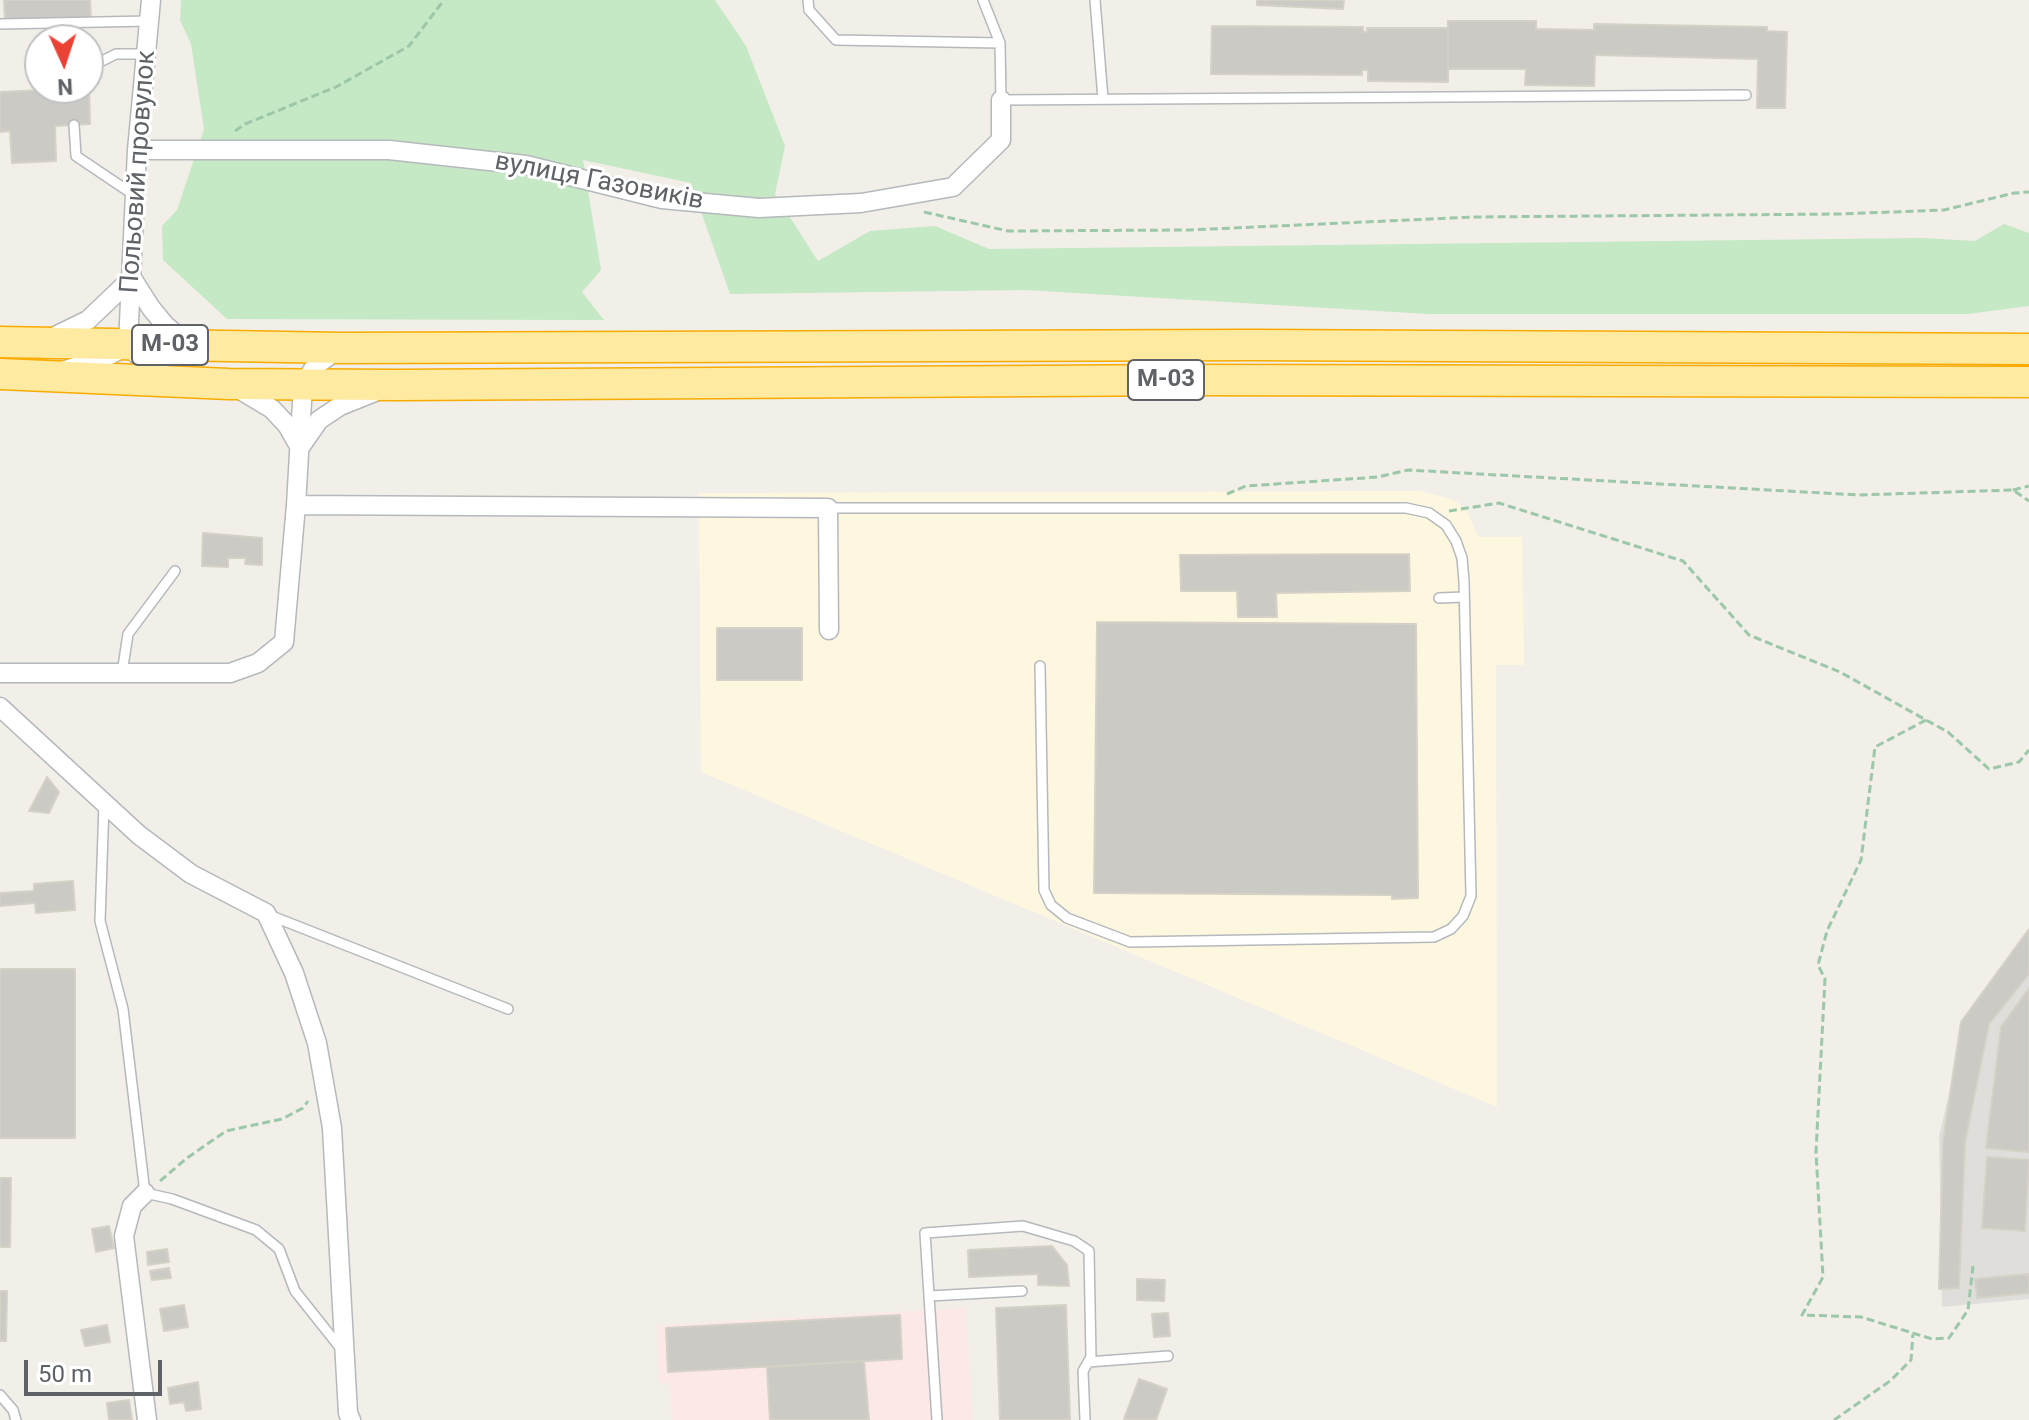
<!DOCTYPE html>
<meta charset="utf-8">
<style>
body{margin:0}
#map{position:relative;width:2029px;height:1420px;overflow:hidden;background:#f1efe8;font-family:Roboto,sans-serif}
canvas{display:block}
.north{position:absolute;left:24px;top:24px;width:80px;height:80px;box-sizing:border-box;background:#fff;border:2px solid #bfc1c3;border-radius:50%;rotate:177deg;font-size:22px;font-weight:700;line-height:32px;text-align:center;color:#5f6368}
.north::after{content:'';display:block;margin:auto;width:28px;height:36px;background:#ea4335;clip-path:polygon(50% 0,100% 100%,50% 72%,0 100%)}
.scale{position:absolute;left:24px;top:1360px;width:138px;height:36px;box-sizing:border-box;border:4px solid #5f6368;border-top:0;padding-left:10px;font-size:24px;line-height:28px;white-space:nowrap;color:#5f6368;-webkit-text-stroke:6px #fff;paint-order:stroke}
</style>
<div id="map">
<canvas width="2029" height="1420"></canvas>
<div class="north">N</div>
<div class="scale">50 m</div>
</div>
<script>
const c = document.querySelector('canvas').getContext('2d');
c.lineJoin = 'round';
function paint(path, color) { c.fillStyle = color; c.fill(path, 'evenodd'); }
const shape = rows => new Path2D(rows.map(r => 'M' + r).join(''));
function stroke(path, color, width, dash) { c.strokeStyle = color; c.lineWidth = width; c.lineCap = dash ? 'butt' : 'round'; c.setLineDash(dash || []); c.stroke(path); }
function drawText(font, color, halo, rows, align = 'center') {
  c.font = font + ' Roboto,sans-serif'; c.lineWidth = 6; c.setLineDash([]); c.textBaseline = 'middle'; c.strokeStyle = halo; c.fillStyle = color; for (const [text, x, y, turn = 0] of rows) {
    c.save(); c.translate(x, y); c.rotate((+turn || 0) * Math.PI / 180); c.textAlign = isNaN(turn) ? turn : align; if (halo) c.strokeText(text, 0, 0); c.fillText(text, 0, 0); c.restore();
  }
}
const commercial = shape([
 [1421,491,1454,500,1466,509,1478,537,1522,537,1524,665,1496,665,1497,1107,701,772,699,493]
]);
const industrial = shape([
 [2029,932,2029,1299,1942,1307,1939,1136,1968,1013]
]);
const medical = shape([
 [966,1308,972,1420,672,1420,670,1383,659,1383,657,1325]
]);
const green = shape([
 [181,0,715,0,746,46,785,146,775,194,818,261,870,231,935,226,989,249,1921,238,1975,241,2004,224,2029,233,2029,306,1968,314,1428,314,1025,290,730,294,691,183,583,160,601,270,582,292,604,320,227,319,163,260,162,226,177,210,204,129,191,44,180,20]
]);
const building = shape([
 [4,0,90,0,91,18,5,21,4,0],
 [1257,0,1344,0,1343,9,1257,5,1257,0],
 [1448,21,1536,21,1536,29,1594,30,1594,24,1767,27,1767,31,1787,32,1785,108,1757,108,1758,59,1595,55,1594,86,1525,85,1526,69,1448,69,1448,21],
 [1212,26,1363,27,1363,32,1367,32,1367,28,1448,28,1448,82,1368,81,1368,70,1362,70,1362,75,1211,74,1212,26],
 [89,88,90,124,55,126,56,161,12,163,10,131,0,132,0,92,89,88],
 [203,533,262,538,262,565,245,564,246,558,228,558,228,567,202,566,203,533],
 [1409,554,1410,591,1276,593,1277,617,1238,617,1237,591,1181,591,1180,555,1409,554],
 [1097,622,1416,624,1418,898,1392,899,1392,895,1094,893,1097,622],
 [717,628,802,628,802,680,717,680,717,628],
 [47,777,59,792,49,813,29,811,47,777],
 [73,881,75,910,36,913,35,903,0,906,0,893,34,891,34,884,73,881],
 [2029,929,2029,974,1989,1024,1965,1142,1959,1288,1939,1289,1943,1141,1961,1022,2029,929],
 [0,969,75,969,75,1138,0,1138,0,969],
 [2029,988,2029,1152,1986,1148,2001,1027,2029,988],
 [1987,1157,2029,1160,2025,1231,1982,1228,1987,1157],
 [0,1178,11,1178,10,1247,0,1247,0,1178],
 [109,1226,114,1248,96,1252,92,1229,109,1226],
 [1052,1246,1067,1265,1069,1286,1038,1285,1038,1274,969,1277,968,1250,1052,1246],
 [167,1249,169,1262,148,1265,147,1252,167,1249],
 [169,1268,171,1278,152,1280,150,1271,169,1268],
 [2029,1274,2029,1293,1977,1298,1975,1279,2029,1274],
 [1137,1279,1165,1280,1164,1301,1137,1300,1137,1279],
 [0,1291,7,1291,6,1341,0,1341,0,1291],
 [184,1305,188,1327,164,1331,160,1309,184,1305],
 [1066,1305,1070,1420,1000,1420,996,1308,1066,1305],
 [1168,1313,1170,1336,1154,1337,1152,1314,1168,1313],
 [900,1315,902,1359,668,1372,666,1328,900,1315],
 [107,1325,110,1342,85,1346,81,1330,107,1325],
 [864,1361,869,1420,770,1420,767,1367,864,1361],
 [1139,1379,1167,1389,1156,1420,1124,1419,1139,1379],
 [198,1382,201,1409,186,1411,184,1402,170,1404,168,1388,198,1382],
 [129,1400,132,1420,109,1420,107,1403,129,1400]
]);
const path = shape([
 [235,131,245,124,336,87,409,46,444,0],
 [924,212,1008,231,1189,230,1474,217,1840,214,1944,210,2014,193,2029,192],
 [2013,490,2029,486],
 [1227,494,1246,486,1378,477,1408,470,1859,495,2013,490,2029,501],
 [1449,511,1499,503,1683,561,1749,635,1840,672,1926,720,1948,732,1989,769,2019,762,2029,750],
 [1926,720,1875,747,1861,860,1827,931,1818,965,1825,979,1816,1152,1823,1277,1802,1315,1861,1317,1932,1339,1949,1338,1968,1310,1973,1266],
 [160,1181,187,1158,226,1131,282,1119,303,1108,308,1101],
 [1834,1420,1890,1381,1911,1360,1913,1334]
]);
const service = shape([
 [808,0,809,10,836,40,1000,43],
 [983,0,1000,43,1001,100,1746,95],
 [1095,0,1103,99],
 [0,24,149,21],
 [88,68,116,54,147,54],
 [74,89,74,88],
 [74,125,76,156,134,195],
 [828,508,1406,508,1429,513,1446,525,1456,541,1462,558,1464,581,1471,896,1463,916,1451,929,1434,937,1130,942,1067,918,1051,905,1044,890,1040,666],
 [1439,598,1464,597],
 [122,673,128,634,175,571],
 [104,804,100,921,123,1009,145,1193,172,1199,256,1230,279,1249,295,1291,342,1350],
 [269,915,508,1009],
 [929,1296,1022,1291],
 [1088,1362,1168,1356],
 [0,1395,13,1410,16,1420],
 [937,1420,925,1233,1023,1226,1074,1241,1089,1251,1091,1357,1083,1371,1085,1420]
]);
const minor = shape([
 [137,150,389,150,526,165,662,199,759,208,861,203,953,187,1001,140,1001,100],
 [51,338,88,320,132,278,151,308,165,325,179,337,190,341],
 [128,344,137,150,151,0],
 [128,344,147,366,169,377],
 [65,370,104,358,123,348],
 [237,388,272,409,287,425,299,446],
 [301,446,319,420,340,406,375,392],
 [296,505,828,508,829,630],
 [0,673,230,673,258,663,284,642,296,505,303,385,315,366,337,350],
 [0,707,139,835,191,874,266,913,294,973,317,1043,332,1128,348,1413,351,1420],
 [145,1193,132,1206,124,1236,147,1420]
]);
const trunk = shape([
 [0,342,341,348,1252,345,2029,349],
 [0,374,229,384,398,385,1195,380,2029,382]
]);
const shields = [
 [170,345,76],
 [1166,380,76]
];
const shieldNames = [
 ["М-03",170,345],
 ["М-03",1166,380]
];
const streetNames = [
 ["Польовий провулок",139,172,-86],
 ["вулиця Газовиків",599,182,11]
];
paint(commercial, '#fef7e0');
paint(industrial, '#e0deda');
paint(medical, '#fce8e6');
paint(green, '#c5e8c5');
paint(building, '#cccac5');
stroke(building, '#d6d1c6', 2);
stroke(service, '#b5b8bc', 12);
stroke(minor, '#b5b8bc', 21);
stroke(trunk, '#f9ab00', 33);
stroke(path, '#9cc7a9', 3, [8, 4]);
stroke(service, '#fff', 9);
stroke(minor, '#fff', 18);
stroke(trunk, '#feeaa1', 30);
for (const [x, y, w] of shields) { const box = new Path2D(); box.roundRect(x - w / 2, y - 20, w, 40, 6); c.fillStyle = '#fff'; c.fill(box); stroke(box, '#5f6368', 2); }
drawText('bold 24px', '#5f6368', null, shieldNames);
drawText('26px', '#5f6368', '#fff', streetNames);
</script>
